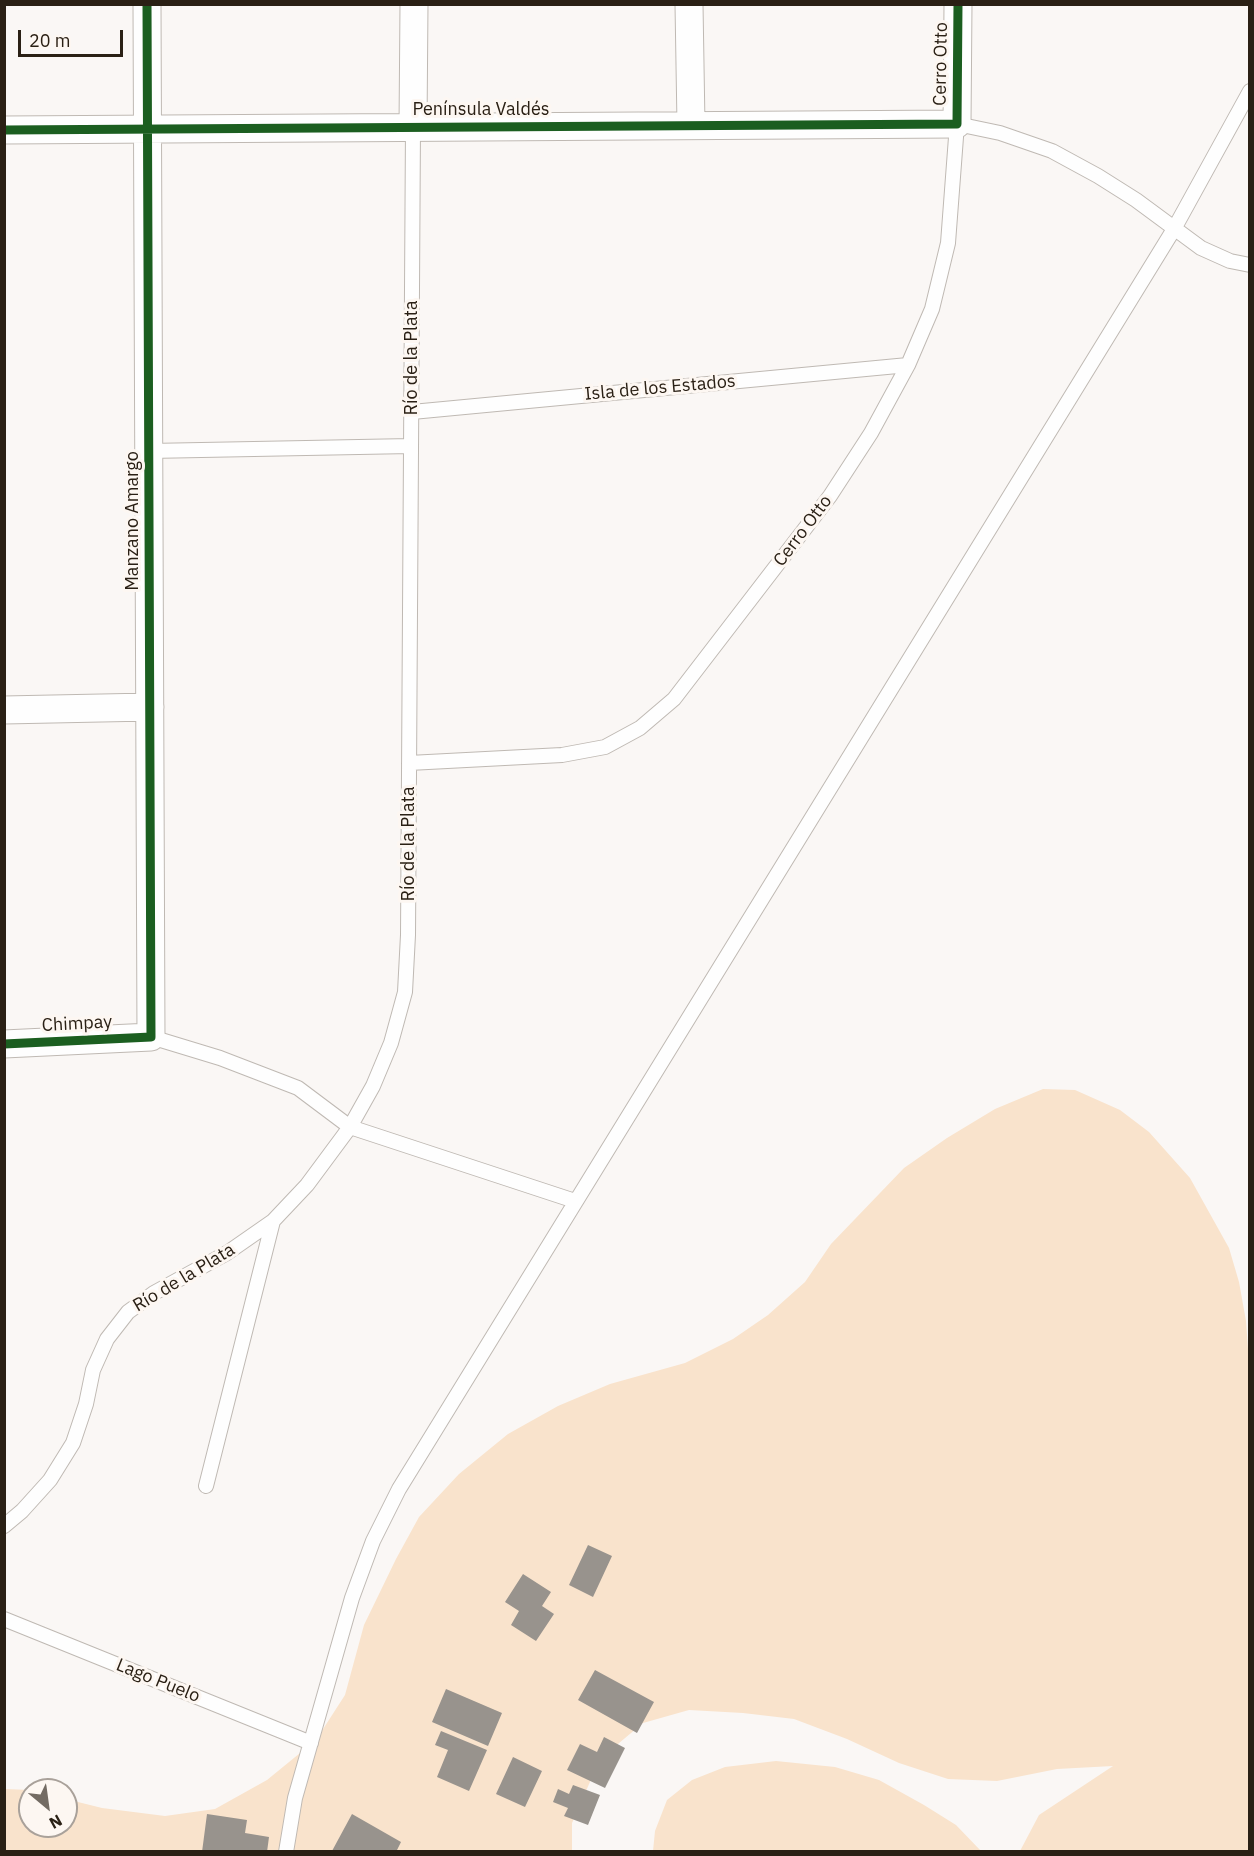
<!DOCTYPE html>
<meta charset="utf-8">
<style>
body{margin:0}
#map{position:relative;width:1254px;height:1856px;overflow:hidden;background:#faf7f5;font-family:"IBM Plex Sans",sans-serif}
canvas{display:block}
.frame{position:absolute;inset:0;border:6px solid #2a2015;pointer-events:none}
.north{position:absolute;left:18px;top:1778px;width:60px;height:60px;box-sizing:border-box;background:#fdf7f2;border:2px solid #a9a19a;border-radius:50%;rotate:151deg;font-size:16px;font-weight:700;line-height:24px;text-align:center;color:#2a2015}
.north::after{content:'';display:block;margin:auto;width:21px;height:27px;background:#736b63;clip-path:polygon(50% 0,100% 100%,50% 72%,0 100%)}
.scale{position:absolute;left:18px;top:30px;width:105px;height:27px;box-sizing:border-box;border:3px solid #2a2015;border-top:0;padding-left:8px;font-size:18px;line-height:21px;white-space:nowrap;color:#2a2015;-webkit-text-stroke:4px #fdf7f2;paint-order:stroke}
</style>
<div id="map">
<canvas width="1254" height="1856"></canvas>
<div class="frame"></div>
<div class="north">N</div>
<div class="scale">20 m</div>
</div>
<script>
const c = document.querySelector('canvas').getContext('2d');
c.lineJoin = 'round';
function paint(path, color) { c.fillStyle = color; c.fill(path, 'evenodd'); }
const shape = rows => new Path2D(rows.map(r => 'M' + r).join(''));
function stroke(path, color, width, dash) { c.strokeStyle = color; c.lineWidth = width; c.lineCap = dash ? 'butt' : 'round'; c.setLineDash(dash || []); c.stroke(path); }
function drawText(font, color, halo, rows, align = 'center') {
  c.font = font + ' "IBM Plex Sans",sans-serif'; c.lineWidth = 6; c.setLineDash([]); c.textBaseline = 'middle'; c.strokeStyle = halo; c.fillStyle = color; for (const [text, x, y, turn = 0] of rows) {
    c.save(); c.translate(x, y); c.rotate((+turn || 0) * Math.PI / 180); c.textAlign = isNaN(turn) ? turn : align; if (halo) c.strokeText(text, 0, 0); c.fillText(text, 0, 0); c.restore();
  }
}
const green = shape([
 [1043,1089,1075,1090,1120,1110,1149,1132,1190,1178,1229,1248,1239,1282,1246,1321,1250,1377,1249,1851,1020,1851,1039,1815,1113,1766,1057,1769,997,1781,948,1779,899,1763,847,1739,794,1719,743,1713,689,1710,643,1723,600,1759,572,1823,572,1851,5,1852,5,1789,30,1790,30,1826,66,1826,66,1799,102,1808,165,1816,215,1809,267,1780,316,1740,345,1695,364,1625,396,1559,419,1517,459,1474,508,1434,558,1406,610,1384,685,1363,733,1339,768,1315,805,1282,831,1244,904,1168,947,1138,995,1109],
 [776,1761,835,1767,879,1780,924,1805,956,1825,981,1851,653,1851,655,1831,667,1800,692,1780,725,1767]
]);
const building = shape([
 [588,1545,612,1556,593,1597,569,1585],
 [523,1574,551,1592,542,1606,554,1614,536,1641,511,1625,519,1611,505,1602],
 [595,1670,654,1702,637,1733,578,1700],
 [446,1689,502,1713,488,1746,432,1722],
 [441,1731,487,1750,469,1791,437,1777,448,1750,435,1745],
 [604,1737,625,1748,605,1788,567,1770,580,1744,597,1752],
 [513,1757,542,1771,525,1807,496,1794],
 [573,1785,600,1795,588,1825,564,1816,568,1808,553,1802,558,1789,569,1794],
 [207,1814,247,1820,245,1833,269,1837,267,1852,202,1852],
 [352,1814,401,1842,396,1852,332,1851]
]);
const lane = shape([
 [412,412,908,365],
 [149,451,411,446],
 [409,763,562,755,605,747,640,728,674,699,830,496,871,433,908,365,932,309,948,243,957,124,1000,133,1052,151,1098,176,1136,200,1201,248,1230,261,1250,265],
 [151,1037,220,1058,298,1088,350,1127,575,1201],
 [206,1486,273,1221],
 [4,1526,22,1511,50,1480,73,1443,86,1404,93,1370,107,1339,128,1312,154,1293,227,1253,273,1221,307,1185,350,1127,373,1086,391,1043,405,992,408,935,413,127],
 [4,1619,311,1743],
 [286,1852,295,1798,352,1598,373,1541,399,1489,1174,229,1250,91]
]);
const street = shape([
 [689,4,691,125],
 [413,127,414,4],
 [4,130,957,124,958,4],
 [4,710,150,707],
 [4,1044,151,1037,147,4]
]);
const cycleway = shape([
 [4,130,957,124,958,4],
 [4,1044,151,1037,147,4]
]);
const streetNames = [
 ["Cerro Otto",941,64,-89],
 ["Península Valdés",481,110],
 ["Río de la Plata",412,358,-90],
 ["Isla de los Estados",660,388,-5],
 ["Manzano Amargo",133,521,-90],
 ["Cerro Otto",803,531,-53],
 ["Río de la Plata",409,844,-90],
 ["Chimpay",77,1024,-3],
 ["Río de la Plata",184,1278,-31],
 ["Lago Puelo",158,1681,22]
];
paint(green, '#f9e3cc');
paint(building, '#98938d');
stroke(lane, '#bfb9b3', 16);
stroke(street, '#bfb9b3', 29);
stroke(lane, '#fefefe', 14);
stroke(street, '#fefefe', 27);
stroke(cycleway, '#1b5e20', 9);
drawText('18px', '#2a2015', '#fdf7f2', streetNames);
</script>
